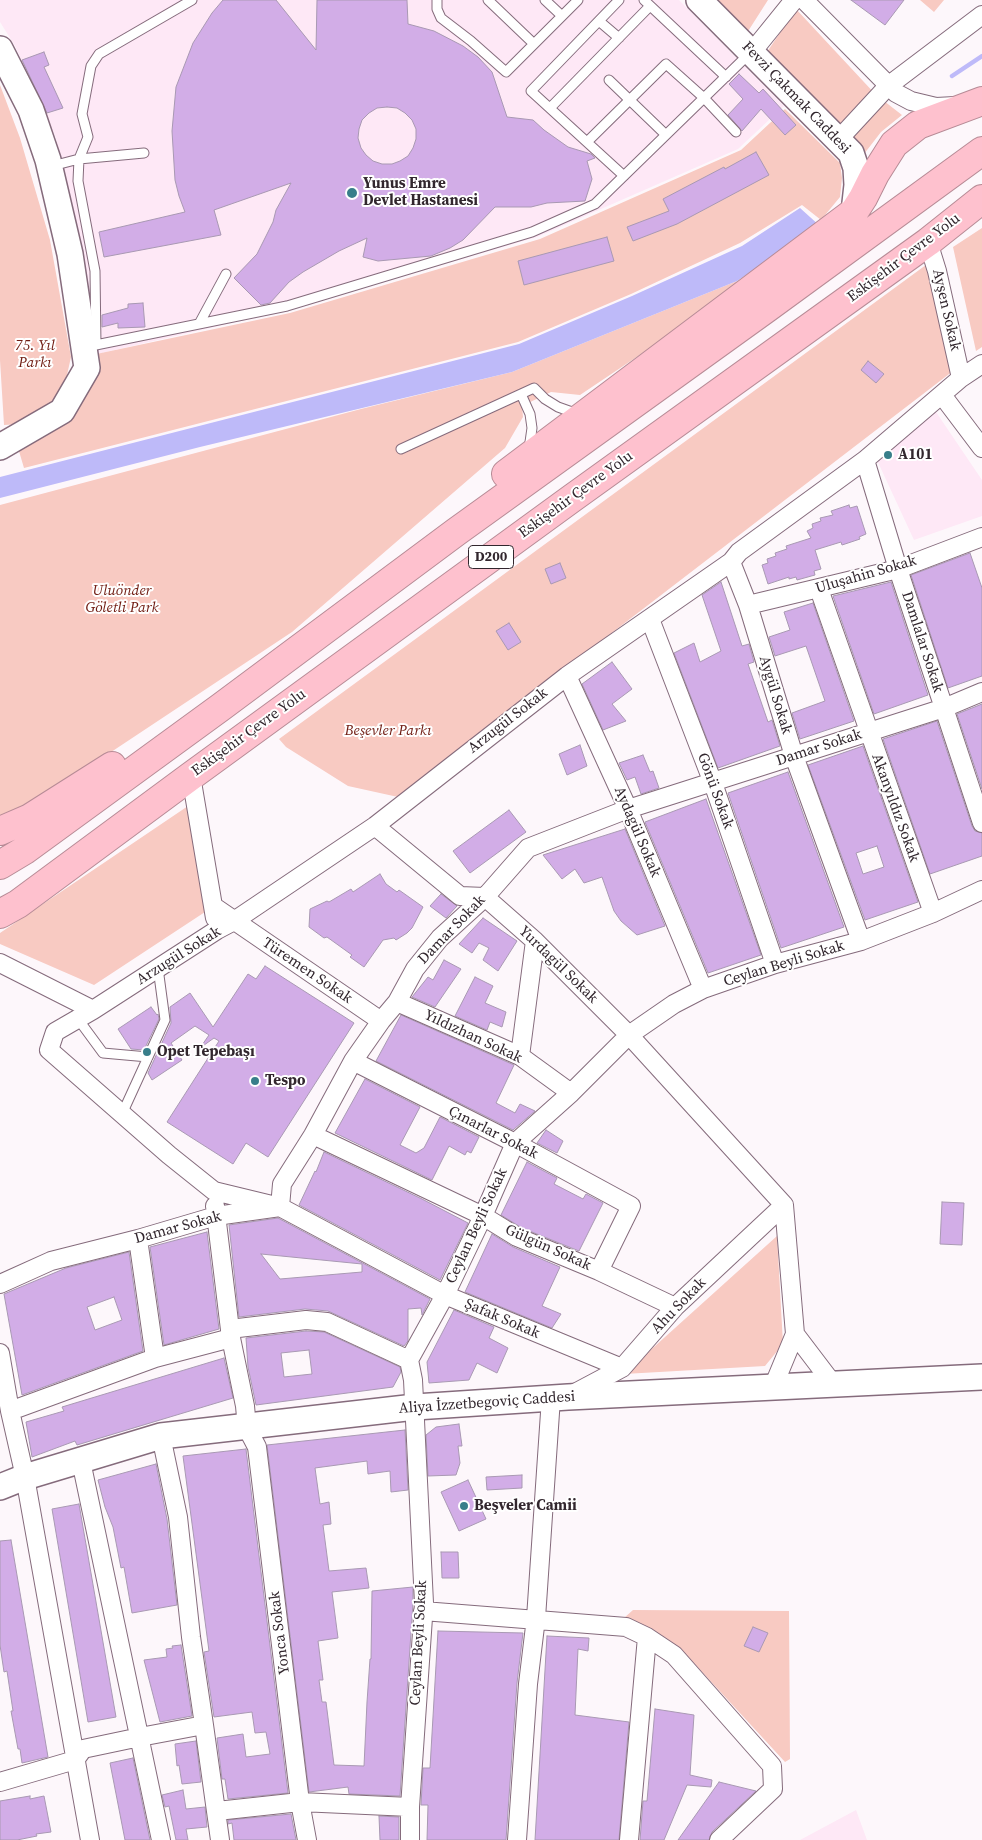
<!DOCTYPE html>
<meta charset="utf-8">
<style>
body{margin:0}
canvas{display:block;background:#fdf7fb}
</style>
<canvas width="982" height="1840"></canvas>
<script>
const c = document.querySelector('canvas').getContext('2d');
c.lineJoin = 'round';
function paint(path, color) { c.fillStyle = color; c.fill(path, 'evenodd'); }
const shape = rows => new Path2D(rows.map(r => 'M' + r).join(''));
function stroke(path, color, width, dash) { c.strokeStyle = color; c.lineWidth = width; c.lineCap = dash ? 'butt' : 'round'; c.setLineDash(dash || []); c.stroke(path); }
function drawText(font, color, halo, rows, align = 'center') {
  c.font = font + ' "Source Serif 4",serif'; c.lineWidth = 4; c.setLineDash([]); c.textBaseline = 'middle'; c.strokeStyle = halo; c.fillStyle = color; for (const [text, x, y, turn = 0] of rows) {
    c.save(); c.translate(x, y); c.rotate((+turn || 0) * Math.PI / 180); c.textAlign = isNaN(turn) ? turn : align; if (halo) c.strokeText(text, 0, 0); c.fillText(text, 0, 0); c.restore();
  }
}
const built = shape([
 [0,0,679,0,784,106,738,149,537,237,288,310,93,355,78,254,56,138,15,46,0,22],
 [934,409,982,480,982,516,914,540,876,458],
 [856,1810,867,1840,800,1840]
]);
const green = shape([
 [708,0,768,0,745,36],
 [920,0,944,0,934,12],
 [796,9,877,96,845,128,765,55],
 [0,85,20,138,50,240,71,357,65,384,49,407,20,424,4,425,0,360],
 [884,101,902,115,881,132,864,154,850,134],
 [785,109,840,163,842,178,840,197,821,220,802,205,740,243,631,294,518,342,24,468,16,441,63,413,87,356,290,313,540,239,741,150],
 [982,228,982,347,976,351,953,247],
 [930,262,953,371,398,797,348,786,286,747,279,739],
 [737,281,724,301,668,336,580,395,551,392,522,406,523,417,505,448,292,632,81,772,12,815,0,819,0,505,361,409,512,372],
 [188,806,205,912,94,985,0,944,0,933],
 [777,1236,783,1344,765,1366,624,1374],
 [633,1610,789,1611,790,1759,785,1762,681,1649,655,1632,624,1618]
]);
const water = shape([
 [800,208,820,226,737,281,512,372,200,447,0,498,0,477,519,344,632,296,742,246]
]);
const stream = shape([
 [952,76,982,56]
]);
const building = shape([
 [223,0,276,0,316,50,317,0,407,0,408,24,434,31,463,46,478,57,492,72,507,117,533,120,544,130,568,147,591,154,595,158,587,161,592,179,585,201,547,203,531,207,495,207,463,240,450,248,431,256,378,261,363,257,367,238,339,251,303,272,289,282,270,303,261,305,234,278,257,254,273,222,276,210,291,183,214,210,221,235,104,257,99,232,185,212,179,196,175,180,172,131,176,87,193,43,212,13,223,0],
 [387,107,397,108,405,113,412,120,416,129,416,139,413,148,408,156,400,161,392,164,382,164,373,161,366,155,361,148,358,138,359,129,362,120,369,113,377,108,387,107],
 [851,0,904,0,885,25,851,0],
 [44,52,49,65,44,67,63,108,47,113,22,60,44,52],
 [739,74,759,93,763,89,796,125,785,135,761,109,742,131,728,115,743,99,729,84,739,74],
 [756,152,769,175,677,224,633,241,627,227,669,211,663,199,724,167,725,169,756,152],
 [607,237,614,261,524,285,518,261,607,237],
 [143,303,145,327,118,328,118,323,102,327,102,315,128,308,128,304,143,303],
 [868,361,884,374,876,383,861,370,868,361],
 [849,505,850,508,857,506,866,534,859,537,860,539,842,545,841,542,815,550,821,569,814,571,815,575,797,580,796,577,789,579,789,577,768,584,762,565,768,563,767,559,776,556,775,553,787,549,786,546,811,538,807,531,813,528,812,524,821,521,820,518,833,515,831,511,849,505],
 [970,553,982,588,982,676,948,688,911,575,970,553],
 [560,563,566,578,551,584,545,569,560,563],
 [721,582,742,646,749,644,754,662,748,664,768,722,772,720,780,746,718,768,674,653,694,643,700,662,721,651,702,595,721,582],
 [891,582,928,695,874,714,833,596,891,582],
 [813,603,854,721,800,739,792,713,825,701,806,646,775,656,769,637,790,630,784,612,813,603],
 [509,623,521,642,508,650,496,631,509,623],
 [612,662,632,689,612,704,626,721,603,730,582,684,612,662],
 [982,704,982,789,957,714,982,704],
 [937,721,972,826,975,831,982,833,982,856,930,874,883,739,937,721],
 [580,745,587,766,567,775,559,754,580,745],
 [863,746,918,902,865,920,808,765,863,746],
 [877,846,884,867,863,874,856,853,877,846],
 [643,755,650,772,653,771,659,788,641,794,635,777,627,780,619,763,643,755],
 [788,772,844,927,781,948,728,793,788,772],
 [706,799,761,955,708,973,645,822,706,799],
 [509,810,526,832,470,873,453,851,509,810],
 [625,829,665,926,637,935,621,921,614,911,602,877,584,883,575,869,562,879,543,855,625,829],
 [380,874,386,884,397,892,399,890,423,907,412,928,407,933,396,940,394,938,383,940,364,967,350,957,352,955,327,937,324,938,309,927,310,909,327,901,329,902,351,889,353,892,380,874],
 [441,894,457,906,446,918,430,906,441,894],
 [483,918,517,941,498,971,483,960,489,948,479,943,472,953,459,944,483,918],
 [444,960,461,969,435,1007,412,997,428,977,433,980,444,960],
 [265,966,354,1023,268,1157,246,1143,233,1164,167,1122,219,1041,214,1038,200,1048,209,1035,195,1026,171,1043,182,1060,152,1080,148,1073,171,1023,170,1007,190,993,213,1027,248,974,256,979,265,966],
 [475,977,493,986,485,1003,506,1012,502,1027,490,1022,487,1030,455,1016,475,977],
 [151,1007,157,1015,158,1014,159,1019,144,1050,131,1049,118,1029,151,1007],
 [401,1015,514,1065,496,1103,515,1113,520,1104,535,1111,513,1130,376,1061,401,1015],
 [365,1079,420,1107,400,1145,416,1153,424,1148,440,1117,479,1137,471,1153,467,1151,465,1155,449,1146,432,1180,335,1133,365,1079],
 [546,1130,563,1141,557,1153,537,1143,546,1130],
 [324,1152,422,1199,468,1223,440,1280,299,1205,315,1171,316,1172,324,1152],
 [527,1162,557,1178,554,1184,583,1199,586,1194,603,1203,579,1251,522,1228,501,1215,527,1162],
 [942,1202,964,1203,962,1245,940,1244,942,1202],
 [278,1218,430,1299,422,1315,421,1308,408,1309,408,1341,404,1346,328,1311,305,1309,239,1317,229,1225,278,1218],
 [261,1254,362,1264,362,1272,280,1279,261,1254],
 [207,1232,219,1329,164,1345,150,1247,207,1232],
 [492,1234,513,1247,560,1267,542,1306,561,1314,552,1328,465,1292,492,1234],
 [129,1252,143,1351,22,1395,4,1294,66,1268,129,1252],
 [114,1297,122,1320,95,1330,87,1307,114,1297],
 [454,1310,494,1327,489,1338,508,1348,497,1373,477,1363,469,1380,429,1383,427,1362,454,1310],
 [306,1331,324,1332,400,1367,401,1372,393,1387,256,1405,248,1367,246,1338,306,1331],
 [309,1350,312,1374,284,1377,281,1353,309,1350],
 [224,1358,233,1398,77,1445,75,1441,32,1457,26,1422,64,1411,62,1407,224,1358],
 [459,1424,462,1446,458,1446,460,1463,456,1475,428,1476,426,1435,436,1427,459,1424],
 [405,1430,408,1490,391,1492,390,1471,368,1474,367,1461,315,1468,320,1504,329,1502,331,1524,323,1525,329,1571,366,1568,369,1588,332,1592,338,1638,318,1641,323,1680,319,1680,322,1702,326,1702,334,1765,364,1766,367,1702,370,1659,371,1659,372,1591,413,1587,413,1603,400,1796,349,1794,348,1787,309,1792,267,1445,405,1430],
 [246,1449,288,1793,228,1799,225,1779,222,1779,217,1738,243,1734,246,1757,270,1754,266,1732,255,1733,252,1712,214,1717,204,1652,209,1651,183,1456,246,1449],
 [156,1464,167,1519,177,1605,132,1613,124,1567,121,1568,113,1527,105,1507,98,1480,156,1464],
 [522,1475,522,1488,487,1490,486,1477,522,1475],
 [468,1480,486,1519,459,1531,441,1492,468,1480],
 [79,1504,116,1717,88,1722,52,1509,79,1504],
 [11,1540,48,1757,22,1763,20,1749,18,1749,11,1711,13,1711,7,1671,4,1672,0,1645,0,1541,11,1540],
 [441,1552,458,1552,459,1578,442,1578,441,1552],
 [753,1627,768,1633,759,1652,744,1646,753,1627],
 [438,1631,523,1633,517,1683,506,1840,427,1840,428,1805,421,1805,423,1768,430,1768,438,1631],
 [547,1636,589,1638,588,1651,578,1649,575,1715,629,1722,619,1840,535,1840,547,1636],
 [181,1645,192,1716,160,1722,144,1660,167,1657,166,1649,173,1648,172,1646,181,1645],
 [655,1709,694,1715,690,1775,712,1780,711,1787,687,1785,664,1840,640,1840,643,1801,647,1801,655,1709],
 [196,1741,201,1782,182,1784,179,1765,177,1766,175,1744,196,1741],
 [133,1758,150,1840,125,1840,110,1763,133,1758],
 [719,1782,756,1791,712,1832,709,1840,678,1840,719,1782],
 [183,1790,186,1809,205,1807,207,1827,186,1829,188,1840,176,1840,169,1806,165,1807,162,1795,183,1790],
 [30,1796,30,1799,44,1796,51,1832,36,1834,37,1836,17,1840,0,1840,0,1801,30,1796],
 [291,1814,296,1840,234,1840,232,1823,228,1824,228,1820,291,1814],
 [379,1816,399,1817,399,1840,380,1840,379,1816]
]);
const lane = shape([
 [437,0,437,9,441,18,471,41,506,72,578,0],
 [488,0,534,44],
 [545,0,562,16],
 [619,0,531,91,624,176],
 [644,0,726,77],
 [599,21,619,38],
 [609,80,666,135],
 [550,108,650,6],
 [587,142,666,64,704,98,736,132],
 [52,166,79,159,88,137,82,114,91,66,99,54,192,0],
 [199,324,226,274],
 [96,345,95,271,78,181,79,159,144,153],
 [86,347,287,306,532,232,595,204,749,54],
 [521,394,530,414,532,428,529,449],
 [401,449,534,388,545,399,558,407,572,412,580,411],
 [78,1019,103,1053,148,1057],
 [122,1114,165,1020,158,968]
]);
const street = shape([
 [804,0,896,93,911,101,936,107,955,106],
 [752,52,794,0],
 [839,139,888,86,982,15],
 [928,242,937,271,961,378],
 [942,395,982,448],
 [865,460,898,569,982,823],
 [731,562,748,605,794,756,861,941],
 [819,589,933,913],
 [748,605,898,569,982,537],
 [650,619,713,783,775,964],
 [567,676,628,809,703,989],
 [191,776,215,918],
 [375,826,460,896,485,897],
 [485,897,535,941,629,1035,784,1205,795,1334],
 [213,906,381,1021],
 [0,963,93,1010],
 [397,1002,520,1056,571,1093],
 [520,1056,535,941],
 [353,1061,515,1143,631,1206,599,1271],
 [313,1135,483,1216,517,1237,599,1271,675,1307],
 [215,1206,231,1338,245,1406,247,1428,257,1447,300,1802,307,1840],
 [138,1239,155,1358],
 [0,1284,51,1261,138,1239,216,1216,280,1207,282,1184,313,1135,353,1061,381,1021,397,1002,415,969,440,938,485,897,528,848,628,809,944,708,982,692],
 [230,1329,306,1320,327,1322,409,1360],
 [0,1353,10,1411,25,1477,90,1840],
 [622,1368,445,1295,280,1207,214,1191,169,1155,49,1050,55,1032,93,1010,217,930,234,921,375,826,567,676,731,562,739,552,865,460,961,378,982,364],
 [773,1387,795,1334,833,1384],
 [573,1394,622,1368,675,1307,784,1205],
 [10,1411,155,1358,231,1338],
 [81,1461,161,1840],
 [423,1611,626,1627,647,1637,674,1655,772,1766,773,1789,719,1840],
 [204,1725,220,1840],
 [0,1782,75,1760,83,1749,140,1737,204,1725,191,1637,178,1517,161,1436],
 [217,1811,300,1802,410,1807],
 [410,1840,410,1807,424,1603,413,1380,409,1360,445,1295,483,1216,515,1143,571,1093,629,1035,674,1004,703,989,775,964,861,941,933,913,982,890],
 [517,1840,528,1684,536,1618,551,1398],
 [629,1840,647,1637]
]);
const secondary = shape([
 [699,0,851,153,856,168,857,185,854,212],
 [0,49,31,110,48,160,70,254,87,368,62,411,0,447],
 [0,1487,25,1477,161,1436,415,1407,568,1397,982,1377]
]);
const highway = shape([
 [506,474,854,212,863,198,875,174,894,144,918,125,982,101],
 [0,831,30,818,112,766],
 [0,865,25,850,221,707,456,532,767,308,982,151],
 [0,914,18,904,191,776,571,499,928,242,982,199]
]);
const markers = [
 [352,193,6,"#387e8a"],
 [888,455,5,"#387e8a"],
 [147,1052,5,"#387e8a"],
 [255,1081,5,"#387e8a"],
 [464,1506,5,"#387e8a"]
];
const shields = [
 [491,557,45]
];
const shieldNames = [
 ["D200",491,557]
];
const streetNames = [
 ["Fevzi Çakmak Caddesi",796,98,46],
 ["Eskişehir Çevre Yolu",904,258,-37],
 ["Ayşen Sokak",946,310,77],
 ["Eskişehir Çevre Yolu",576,495,-36],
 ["Uluşahin Sokak",866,575,-16],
 ["Damlalar Sokak",922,642,72],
 ["Aygül Sokak",775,695,73],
 ["Arzugül Sokak",508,721,-38],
 ["Eskişehir Çevre Yolu",249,733,-36],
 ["Damar Sokak",819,748,-18],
 ["Gönü Sokak",715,791,70],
 ["Akanyıldız Sokak",895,808,70],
 ["Aydagül Sokak",637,832,67],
 ["Damar Sokak",452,930,-46],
 ["Arzugül Sokak",179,956,-32],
 ["Ceylan Beyli Sokak",784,964,-17],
 ["Yurdagül Sokak",558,965,44],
 ["Türemen Sokak",307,971,34],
 ["Yıldızhan Sokak",473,1037,25],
 ["Çınarlar Sokak",493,1133,27],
 ["Ceylan Beyli Sokak",477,1226,-65],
 ["Damar Sokak",178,1228,-15],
 ["Gülgün Sokak",548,1248,24],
 ["Ahu Sokak",679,1306,-46],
 ["Şafak Sokak",502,1319,23],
 ["Aliya İzzetbegoviç Caddesi",487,1403,-4],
 ["Yonca Sokak",280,1633,-97],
 ["Ceylan Beyli Sokak",419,1643,-87]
];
const poiNames = [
 ["Yunus Emre",363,184],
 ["Devlet Hastanesi",363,201],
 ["A101",898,455],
 ["Opet Tepebaşı",157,1052],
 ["Tespo",265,1081],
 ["Beşveler Camii",474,1506]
];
const parkNames = [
 ["75. Yıl",35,346],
 ["Parkı",35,363],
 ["Uluönder",122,591],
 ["Göletli Park",122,608],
 ["Beşevler Parkı",388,731]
];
paint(built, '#fee8f6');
paint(green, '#f8cac2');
paint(water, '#bebaf9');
stroke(stream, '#bebaf9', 4.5);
paint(building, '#d2ade7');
stroke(building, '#a999b3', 1);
stroke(lane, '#856b7c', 11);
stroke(street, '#856b7c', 20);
stroke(secondary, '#856b7c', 28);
stroke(highway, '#b78b96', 30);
stroke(lane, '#fff', 9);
stroke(street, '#fff', 18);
stroke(secondary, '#fff', 25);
stroke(highway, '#fec1ce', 28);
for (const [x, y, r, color] of markers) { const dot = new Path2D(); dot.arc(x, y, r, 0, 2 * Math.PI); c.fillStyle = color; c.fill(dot); stroke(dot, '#fff', 2); }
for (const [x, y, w] of shields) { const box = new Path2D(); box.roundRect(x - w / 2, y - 11.5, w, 23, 4); c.fillStyle = '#fff'; c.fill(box); stroke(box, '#32272e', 1); }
drawText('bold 14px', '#32272e', null, shieldNames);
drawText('15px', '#32272e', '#fff', streetNames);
drawText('bold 15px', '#32272e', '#fff', poiNames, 'left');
drawText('italic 15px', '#701c12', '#fff', parkNames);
</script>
